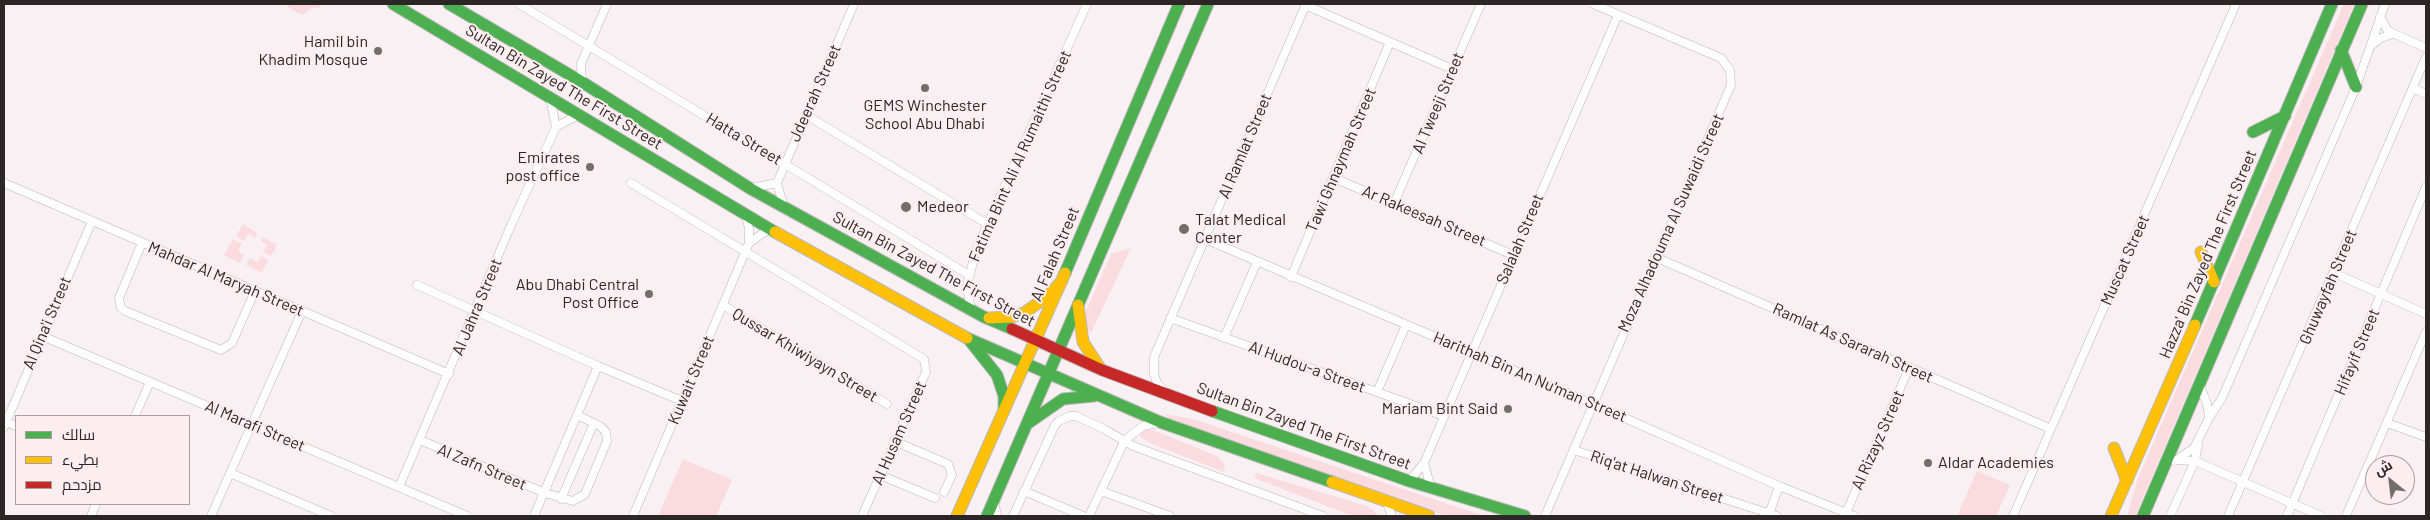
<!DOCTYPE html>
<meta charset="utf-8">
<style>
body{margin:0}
#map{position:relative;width:2430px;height:520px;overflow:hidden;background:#f8f0f2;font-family:Barlow,Cairo,sans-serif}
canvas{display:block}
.frame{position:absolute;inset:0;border:5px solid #2c2627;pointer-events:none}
.legend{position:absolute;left:15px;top:415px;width:175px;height:90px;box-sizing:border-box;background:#fcedef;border:1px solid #a99d9f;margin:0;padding:6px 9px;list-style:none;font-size:15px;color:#2c2627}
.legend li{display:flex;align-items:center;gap:10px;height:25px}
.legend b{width:25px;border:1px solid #a99d9f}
.north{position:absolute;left:2365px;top:455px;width:50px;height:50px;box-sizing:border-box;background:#fcedef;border:1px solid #a99d9f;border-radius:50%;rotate:331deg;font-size:14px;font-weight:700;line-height:20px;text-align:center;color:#2c2627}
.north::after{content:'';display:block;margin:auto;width:18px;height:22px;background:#736d6e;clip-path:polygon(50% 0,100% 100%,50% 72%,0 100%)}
</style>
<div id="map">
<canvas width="2430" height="520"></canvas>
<div class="frame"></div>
<ul class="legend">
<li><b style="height:6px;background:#4caf50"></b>سالك</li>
<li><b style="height:6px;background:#ffc107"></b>بطيء</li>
<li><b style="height:6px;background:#c62828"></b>مزدحم</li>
</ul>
<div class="north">ش</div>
</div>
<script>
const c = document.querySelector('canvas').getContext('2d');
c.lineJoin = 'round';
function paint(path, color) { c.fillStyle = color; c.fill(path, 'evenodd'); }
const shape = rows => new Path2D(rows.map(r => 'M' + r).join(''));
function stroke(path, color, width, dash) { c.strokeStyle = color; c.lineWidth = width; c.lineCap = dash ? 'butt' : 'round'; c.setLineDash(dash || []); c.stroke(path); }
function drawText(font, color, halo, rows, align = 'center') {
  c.font = font + ' Barlow,sans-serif'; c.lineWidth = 4; c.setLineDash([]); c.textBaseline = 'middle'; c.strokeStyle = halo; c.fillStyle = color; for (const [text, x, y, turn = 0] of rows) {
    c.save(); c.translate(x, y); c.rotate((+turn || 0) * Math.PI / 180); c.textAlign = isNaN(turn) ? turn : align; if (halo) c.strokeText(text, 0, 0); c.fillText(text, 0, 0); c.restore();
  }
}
const green = shape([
 [289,4,322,4,319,8,312,8,302,15,287,7],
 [2344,4,2354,4,2135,516,2127,516,2138,478],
 [243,224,257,233,255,238,248,234,244,241,236,236],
 [263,237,277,245,271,256,263,252,267,245,261,241],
 [233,239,242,244,238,251,244,255,239,263,224,255],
 [1131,248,1091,333,1085,328,1082,320,1111,254],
 [261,256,268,260,262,273,246,265,250,258,257,262],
 [1164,414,1193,419,1484,516,1445,516,1172,420],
 [1143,430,1153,430,1217,456,1225,465,1224,472,1150,443,1140,437],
 [683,459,732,480,716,516,658,516],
 [1977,471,2010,485,1996,516,1957,516],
 [1256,473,1367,506,1380,516,1353,516,1254,478]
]);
const street = shape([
 [519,4,969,275],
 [1305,5,1452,69],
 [2380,17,2388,31,2426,48],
 [2371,46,2381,38,2393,34],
 [582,82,581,64,607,4],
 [2413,88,2426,94],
 [550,98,556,127],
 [806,115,989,225],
 [1334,178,1513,255],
 [4,183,449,374],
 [631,183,924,359,926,372,862,516],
 [752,188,777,183],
 [1394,203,1481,4],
 [784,207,777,183,854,4],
 [1205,239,1593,404,1779,486,1854,516],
 [142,243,119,298,121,308,125,311,221,350,232,343,255,291],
 [749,243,769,229],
 [1655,257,2051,429],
 [2334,273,2426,314],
 [1291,277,1390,42],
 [417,285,598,366,682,401],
 [723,305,887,404],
 [971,311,967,286,976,250,1087,4],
 [1170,318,1444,416],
 [42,336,467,516],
 [1224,338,1257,262],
 [1377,392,1406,325],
 [1166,393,1157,383,1154,374,1154,357,1306,4],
 [135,416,150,382],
 [2209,418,2222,398,2356,87,2385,4],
 [4,421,16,426],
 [2387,423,2426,437],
 [4,427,92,221],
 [420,440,545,493,573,501,585,494,607,441,606,432,600,426,577,415],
 [894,441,948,464,952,475,944,492],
 [1574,450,1777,516],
 [2177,460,2195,461,2321,516],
 [2175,461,2194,448,2209,418,2207,404,2199,383],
 [1424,463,1431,488],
 [230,473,331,516],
 [880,475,935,498],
 [1409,481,1424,463,1618,15],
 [399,487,512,223,556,127,578,115],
 [1024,491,1083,516],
 [1101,491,1170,516],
 [561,499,594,423],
 [994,501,997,516],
 [1386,501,1392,516],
 [1846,513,1909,368],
 [1769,514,1779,486],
 [91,516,96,504],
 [211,516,302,311],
 [534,516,598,366],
 [633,516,749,243,749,229,746,215],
 [1013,516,1055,425,1059,421,1070,416,1076,416,1104,429,1133,446,1323,516],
 [1089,516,1125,440,1143,426,1158,423],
 [1545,516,1731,85,1730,70,1721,58,1593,4],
 [2013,516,2236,4],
 [2170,516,2195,461,2198,444],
 [2228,516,2426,57],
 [2287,516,2426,187],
 [2346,516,2426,332]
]);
const fast = shape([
 [393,4,775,232],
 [449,4,582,82,751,189,984,317,1012,329],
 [2341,50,2356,87],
 [2253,132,2285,116],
 [1065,273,1179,4],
 [2195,325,2332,4],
 [967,338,1160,422,1332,482],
 [970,341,997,375,1004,396,1004,409],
 [1212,411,1409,481,1525,516],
 [1027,424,1063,399,1094,396],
 [987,516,1208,4],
 [2143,516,2362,4]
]);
const slow = shape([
 [775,232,967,338],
 [2201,252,2214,282],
 [1078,305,1083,342,1100,368],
 [989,318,1011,317,1024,313,1048,296,1062,281],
 [2114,448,2127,481],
 [1332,482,1429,516],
 [957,516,1065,273],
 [2111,516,2195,325]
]);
const jam = shape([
 [1012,329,1102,370,1212,411]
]);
const markers = [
 [378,51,5,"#736d6e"],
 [925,88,5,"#736d6e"],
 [590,167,5,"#736d6e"],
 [906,207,6,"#736d6e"],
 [1184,229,6,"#736d6e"],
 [649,294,5,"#736d6e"],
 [1508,409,5,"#736d6e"],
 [1928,463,5,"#736d6e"]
];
const poiNames = [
 ["Hamil bin",368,42],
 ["Khadim Mosque",368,60],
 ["GEMS Winchester",925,106,"center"],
 ["School Abu Dhabi",925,124,"center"],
 ["Emirates",580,158],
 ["post office",580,176],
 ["Medeor",917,207,"left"],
 ["Talat Medical",1195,220,"left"],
 ["Center",1195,238,"left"],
 ["Abu Dhabi Central",639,285],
 ["Post Office",639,303],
 ["Mariam Bint Said",1498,409],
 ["Aldar Academies",1938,463,"left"]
];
const streetNames = [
 ["Sultan Bin Zayed The First Street",564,87,31],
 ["Jdeerah Street",815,93,-66],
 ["Al Tweeji Street",1438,103,-67],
 ["Hatta Street",744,139,31],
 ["Al Ramlat Street",1245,146,-67],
 ["Fatima Bint Ali Al Rumaithi Street",1020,156,-66],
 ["Tawi Ghnaymah Street",1341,160,-67],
 ["Ar Rakeesah Street",1424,216,23],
 ["Moza Alhadouma Al Suwaidi Street",1671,223,-66],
 ["Salalah Street",1520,239,-67],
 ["Al Falah Street",1055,254,-67],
 ["Hazza' Bin Zayed The First Street",2208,254,-67],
 ["Muscat Street",2125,260,-66],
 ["Sultan Bin Zayed The First Street",934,269,28],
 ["Mahdar Al Maryah Street",226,279,23],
 ["Ghuwayfah Street",2328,287,-67],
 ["Al Jahra Street",477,307,-67],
 ["Al Qina'i Street",47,323,-67],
 ["Ramlat As Sararah Street",1853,343,24],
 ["Hifayif Street",2357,352,-67],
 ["Qussar Khiwiyayn Street",805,355,31],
 ["Al Hudou-a Street",1307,367,20],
 ["Harithah Bin An Nu'man Street",1530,377,23],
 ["Kuwait Street",691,380,-67],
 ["Al Marafi Street",255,426,23],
 ["Sultan Bin Zayed The First Street",1304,426,20],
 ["Al Husam Street",899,433,-66],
 ["Al Rizayz Street",1878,440,-66],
 ["Al Zafn Street",482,467,23],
 ["Riq'at Halwan Street",1657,477,18]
];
paint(green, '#fadbe0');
stroke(street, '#bdb7b8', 9);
stroke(fast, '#bdb7b8', 13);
stroke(slow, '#bdb7b8', 13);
stroke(jam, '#bdb7b8', 13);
stroke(street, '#fefdfd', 8);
stroke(fast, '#4caf50', 11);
stroke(slow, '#ffc107', 11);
stroke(jam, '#c62828', 11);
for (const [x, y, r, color] of markers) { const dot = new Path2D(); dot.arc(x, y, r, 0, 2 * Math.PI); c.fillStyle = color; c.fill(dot); stroke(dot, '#fcedef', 2); }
drawText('16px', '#2c2627', '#fcedef', poiNames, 'right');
drawText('16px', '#2c2627', '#fcedef', streetNames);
</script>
